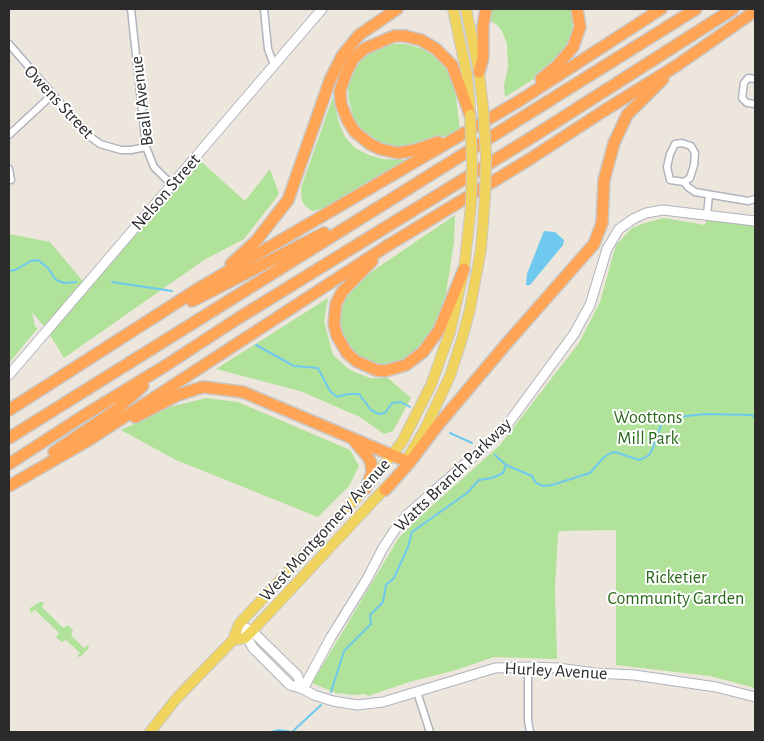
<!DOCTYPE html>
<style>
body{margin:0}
#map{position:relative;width:764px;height:741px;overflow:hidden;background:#ede6dd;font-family:"Alegreya Sans",sans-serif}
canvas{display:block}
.frame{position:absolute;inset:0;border:10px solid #2b2b2b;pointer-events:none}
</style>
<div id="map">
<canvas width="764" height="741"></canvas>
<div class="frame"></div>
</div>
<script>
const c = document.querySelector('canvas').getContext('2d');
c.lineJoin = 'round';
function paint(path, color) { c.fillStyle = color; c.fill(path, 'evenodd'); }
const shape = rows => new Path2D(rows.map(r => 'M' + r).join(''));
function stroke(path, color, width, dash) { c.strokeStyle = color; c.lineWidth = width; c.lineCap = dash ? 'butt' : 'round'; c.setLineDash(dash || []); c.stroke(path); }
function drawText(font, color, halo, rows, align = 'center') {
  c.font = font + ' "Alegreya Sans",sans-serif'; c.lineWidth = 4; c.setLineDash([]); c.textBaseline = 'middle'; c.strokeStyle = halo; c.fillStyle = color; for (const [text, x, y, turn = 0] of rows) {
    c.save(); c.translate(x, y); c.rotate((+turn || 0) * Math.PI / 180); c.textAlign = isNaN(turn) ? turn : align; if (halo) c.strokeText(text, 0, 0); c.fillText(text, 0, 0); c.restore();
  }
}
const green = shape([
 [490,9,571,9,573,18,572,32,568,45,550,69,505,97,504,85,508,67,507,44,502,31,496,24,487,20],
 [391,44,406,44,423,49,434,55,443,64,450,74,455,88,460,131,419,144,401,147,387,145,374,139,362,130,354,118,349,101,348,87,351,75,357,63,365,55,377,47],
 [333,97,339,123,345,137,355,148,369,155,383,159,408,160,324,208,312,211,306,207,302,201,301,188],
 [196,157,245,201,270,169,279,194,244,239,204,260,64,358,47,330,32,312,35,327,38,328,9,363,9,234,50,242,86,285],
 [455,215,454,242,445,300,439,316,428,336,416,351,403,360,391,364,378,365,368,362,355,354,346,345,340,331,339,312,345,297,361,279],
 [707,215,755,221,755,688,710,676,616,665,616,530,560,531,558,534,555,589,557,659,494,657,456,670,409,682,368,696,365,694,355,695,336,693,312,683,398,539,415,521,500,445,579,343,600,302,616,245,632,228,645,223,664,218,705,225],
 [328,298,324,321,333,355,350,370,370,378,388,378,411,398,393,431,384,434,360,417,300,391,216,369],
 [206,398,238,402,350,450,359,466,349,486,318,517,176,460,121,430,170,407],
 [40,602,44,602,42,607,63,628,68,625,73,630,71,635,84,648,88,645,89,648,80,657,77,656,80,653,66,640,61,642,56,637,59,633,35,610,31,613,30,612,30,608]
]);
const water = shape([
 [544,231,555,232,564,240,563,245,530,285,526,285,527,274]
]);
const stream = shape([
 [9,271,15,270,31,261,38,260,48,268,56,280,64,283,76,282],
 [112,282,172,291],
 [256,345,294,366,318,368,330,391,337,397,348,394,359,394,371,410,379,414,385,413,392,403,401,402,410,407],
 [450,433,472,443],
 [495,455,506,465,532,476,536,483,543,486,552,485,590,473,604,457,611,453,615,452,639,460,644,458,649,455,653,448,662,422,668,418,705,414,751,415,755,417],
 [331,692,344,651,371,624,370,615,383,602,386,585,394,578,408,547,412,532,467,493,479,480,492,478,503,473,506,465],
 [271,732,279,730,292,732,321,705]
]);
const street = shape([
 [131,9,146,147,154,167,172,185],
 [264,9,268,49,274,65],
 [9,44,88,135,100,144,121,150,131,150,146,147],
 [755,79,748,78,744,83,742,98,747,103,755,104],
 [9,135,52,95],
 [9,169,11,180],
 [684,182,690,178,694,165,695,153,691,146,682,143,675,144,670,154,667,167,670,180,684,182,688,187,695,192,748,201,755,199],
 [707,215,709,195],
 [528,667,528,720,530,732],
 [417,692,430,732]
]);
const secondary = shape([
 [9,375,322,9],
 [239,624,253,648,290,685,303,689,314,695,333,701,357,705,383,702,495,668,528,667,558,668,595,673,634,675,716,687,755,697],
 [246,628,252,631,297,675,303,689],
 [303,689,331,637,367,579,383,548,396,528,407,515,481,450,507,425,574,334,590,305,607,249,619,229,633,219,646,213,663,210,755,221]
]);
const primary = shape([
 [453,9,467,75,470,109],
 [466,9,479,72,483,107],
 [407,459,425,429,450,376,462,339,470,309,481,249,485,197],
 [233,640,245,638,252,631,390,483],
 [150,732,176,699,233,640,239,624,365,489,402,442,431,385,450,332,464,269,471,206]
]);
const highway = shape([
 [479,72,483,58,483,26,486,9],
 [541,79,557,66,573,47,580,27,577,9],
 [438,142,415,150,398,153,380,149,370,144,355,132,348,121,341,104,340,91,345,76,353,59,364,49,394,36,405,36,421,40,436,49,452,65,470,115],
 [372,261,342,292,336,304,334,324,337,336,347,353,356,361,376,370,385,371,406,365,423,352,439,330,464,269],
 [231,264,256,241,288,200,330,80,342,56,359,35,397,9],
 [192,301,324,233],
 [9,410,201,287,519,101,661,9],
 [135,417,178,395,203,387,243,392,406,461],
 [9,438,696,9],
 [355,442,368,457,371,463,372,473,365,489],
 [54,452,116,410,143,386],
 [9,464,83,416,165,366,237,319,537,134,733,9],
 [9,486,89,440,387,246,530,159,602,112,676,66,755,11],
 [385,490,410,462,438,425,507,343,594,244,602,223,604,180,614,143,627,115,663,79]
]);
const primaryBridge = shape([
 [483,107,486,155,485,197],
 [470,115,472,162,471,206]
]);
const streetNames = [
 ["Beall Avenue",142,101,-97],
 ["Owens Street",59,102,47],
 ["Nelson Street",166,192,-49],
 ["Watts Branch Parkway",453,475,-44],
 ["West Montgomery Avenue",325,530,-48],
 ["Hurley Avenue",556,671,3]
];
const parkNames = [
 ["Woottons",648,418],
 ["Mill Park",648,439],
 ["Ricketier",676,578],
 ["Community Garden",676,599]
];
paint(green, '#b0e399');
paint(water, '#6fc9ef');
stroke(stream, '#6fc9ef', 2);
stroke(street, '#b1b3be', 9);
stroke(secondary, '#b1b3be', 11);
stroke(primary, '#c8c8c8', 12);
stroke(highway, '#c8c8c8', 14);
stroke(street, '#fff', 6);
stroke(secondary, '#fff', 9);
stroke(primary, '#f1d45d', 10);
stroke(highway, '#ffa555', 11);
stroke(primaryBridge, '#c8c8c8', 12, []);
stroke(primaryBridge, '#f1d45d', 10);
drawText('18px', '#2b2b2b', '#fff', streetNames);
drawText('18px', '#27681a', '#fff', parkNames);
</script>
